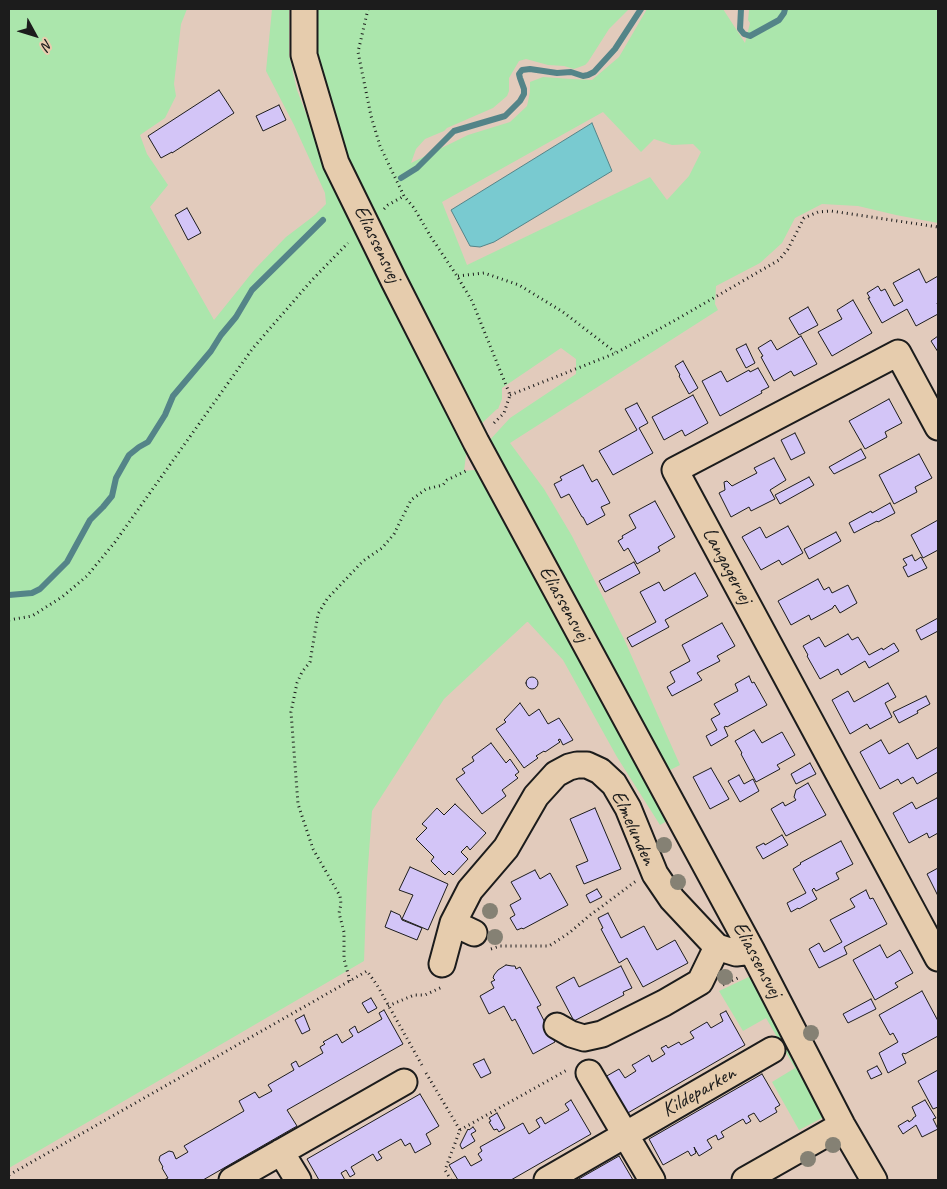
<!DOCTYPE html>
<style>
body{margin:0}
#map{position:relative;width:947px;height:1189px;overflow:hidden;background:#e2cbbc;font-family:Caveat,sans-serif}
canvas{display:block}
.frame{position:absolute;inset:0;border:10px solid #1c1c1c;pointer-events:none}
.north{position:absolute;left:10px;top:10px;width:50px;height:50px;-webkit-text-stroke:4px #e6ccad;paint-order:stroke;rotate:129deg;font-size:14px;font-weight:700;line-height:20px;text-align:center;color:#1c1c1c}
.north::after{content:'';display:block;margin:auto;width:18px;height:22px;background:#1c1c1c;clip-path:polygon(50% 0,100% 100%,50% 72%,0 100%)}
</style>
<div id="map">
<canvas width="947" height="1189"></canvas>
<div class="frame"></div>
<div class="north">N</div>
</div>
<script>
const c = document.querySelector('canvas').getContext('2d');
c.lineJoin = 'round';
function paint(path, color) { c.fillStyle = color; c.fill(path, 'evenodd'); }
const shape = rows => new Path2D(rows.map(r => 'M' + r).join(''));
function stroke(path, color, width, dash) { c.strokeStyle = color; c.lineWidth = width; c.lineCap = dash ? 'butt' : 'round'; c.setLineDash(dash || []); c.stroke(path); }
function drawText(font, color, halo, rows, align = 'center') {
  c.font = font + ' Caveat,sans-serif'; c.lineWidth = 4; c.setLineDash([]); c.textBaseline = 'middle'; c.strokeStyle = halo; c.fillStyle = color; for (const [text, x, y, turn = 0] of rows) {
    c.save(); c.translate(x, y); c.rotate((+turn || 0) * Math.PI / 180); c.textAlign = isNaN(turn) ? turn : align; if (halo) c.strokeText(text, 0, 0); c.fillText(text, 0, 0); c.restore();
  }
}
const green = shape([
 [9,9,187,9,181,24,174,84,176,96,165,118,140,135,147,154,168,185,150,207,214,320,255,269,286,237,315,215,326,204,325,193,294,125,266,71,272,9,289,9,289,55,297,90,321,153,336,134,310,25,313,9,629,9,609,29,588,62,585,65,574,69,564,66,548,65,526,59,519,61,509,78,509,91,507,96,493,108,447,128,444,131,425,139,416,149,411,163,468,135,510,122,527,106,530,92,530,82,543,77,571,79,592,80,619,57,647,9,723,9,745,43,750,23,748,20,749,11,749,9,938,9,938,223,896,215,858,206,822,204,795,218,782,243,760,263,716,286,715,304,718,310,510,443,544,489,572,536,624,639,680,765,668,771,487,443,510,418,576,374,576,359,561,348,502,388,502,399,498,409,497,409,481,424,446,351,423,360,467,447,464,471,473,470,480,471,672,818,660,825,617,757,563,660,528,622,527,622,444,699,372,811,367,880,364,961,9,1168],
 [603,112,641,152,654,139,672,145,693,144,701,152,689,176,667,200,650,177,467,265,442,202],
 [753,975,826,1116,799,1130,772,1082,795,1068,766,1018,743,1031,719,991]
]);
const water = shape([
 [592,123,612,171,494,242,480,247,470,246,451,210,592,123]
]);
const stream = shape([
 [741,9,740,29,744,34,750,36,779,20,784,13,785,9],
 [401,178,417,168,454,131,505,116,520,101,524,94,524,89,520,78,519,74,522,70,530,69,557,73,571,72,583,76,588,75,594,72,615,49,641,9],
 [9,595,32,593,40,589,67,562,90,520,103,507,112,496,116,478,129,455,139,447,148,442,165,415,173,396,211,351,221,335,236,317,252,290,323,220]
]);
const building = shape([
 [219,90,234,113,172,153,172,152,161,158,148,136,219,90],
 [279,105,286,120,263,131,256,116,279,105],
 [187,208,201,233,188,240,175,215,187,208],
 [919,269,926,283,938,276,938,303,937,303,938,306,938,314,916,326,907,309,882,323,868,298,870,298,867,293,878,286,881,291,885,289,894,306,903,301,893,283,919,269],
 [853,300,872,333,832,356,818,332,842,319,837,310,853,300],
 [808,307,818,325,799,335,789,318,808,307],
 [801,336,817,364,794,376,791,371,774,381,761,357,763,356,758,348,771,340,777,350,801,336],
 [938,336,938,352,931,341,938,336],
 [746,344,755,363,746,368,736,349,746,344],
 [683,361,698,388,689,394,679,376,680,375,675,366,683,361],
 [758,368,769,387,761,391,762,393,720,416,702,381,721,371,727,382,749,370,750,372,758,368],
 [693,395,708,423,685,436,682,430,664,440,652,417,693,395],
 [889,399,902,423,885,432,887,437,865,449,849,421,889,399],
 [637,403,648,423,639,428,653,453,613,475,599,451,637,430,625,409,637,403],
 [795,433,805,453,791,460,781,440,795,433],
 [861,449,866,458,834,474,829,467,861,449],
 [919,454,932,478,915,487,917,492,894,504,879,475,919,454],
 [774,458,786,480,770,490,775,499,751,511,749,507,731,517,719,493,725,490,724,482,727,481,732,486,757,473,754,468,774,458],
 [583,465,592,482,597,479,610,503,601,507,605,515,587,525,583,517,582,517,569,494,561,498,554,484,562,480,560,477,583,465],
 [809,477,814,485,780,504,775,495,809,477],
 [655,501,675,537,658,547,660,551,637,564,628,548,624,551,618,541,623,538,622,536,636,528,629,515,655,501],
 [890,503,895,513,878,522,877,521,854,533,849,523,871,511,872,513,890,503],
 [938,520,938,550,923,558,911,535,938,520],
 [788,526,803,553,782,565,779,560,761,570,742,537,760,527,766,538,788,526],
 [836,532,841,541,809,559,804,549,836,532],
 [912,555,915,561,921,557,927,568,908,577,903,567,907,565,903,559,912,555],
 [634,562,640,573,605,592,599,581,634,562],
 [695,573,708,596,665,620,669,627,632,647,627,638,656,622,640,592,659,582,664,591,695,573],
 [818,579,824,590,829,587,832,593,848,585,857,603,840,613,835,605,833,607,833,608,811,620,809,615,791,625,778,601,818,579],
 [938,618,938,631,921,640,916,630,938,618],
 [722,623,735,646,717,656,720,661,697,673,702,680,672,696,667,687,675,682,670,672,690,661,682,645,722,623],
 [848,634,852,640,858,637,869,655,882,648,883,650,894,643,899,651,869,668,865,661,841,675,838,669,820,679,807,656,808,655,803,646,819,637,825,647,848,634],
 [749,676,752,683,754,682,767,705,727,727,726,726,724,727,728,736,711,746,706,736,717,730,711,719,720,714,714,704,738,691,735,684,749,676],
 '526 683a6 6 0 1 1 12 0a6 6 0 1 1-12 0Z',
 [888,683,896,697,885,703,892,717,870,729,867,724,850,734,832,700,848,691,854,702,888,683],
 [926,696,930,704,917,711,918,713,899,723,893,712,926,696],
 [520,703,529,716,539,709,548,724,559,718,573,740,563,745,560,739,558,740,560,742,545,752,544,751,536,756,538,758,524,768,496,729,506,722,504,720,520,703],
 [754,730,762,743,782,732,795,755,777,765,780,769,756,782,741,754,742,753,735,741,754,730],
 [881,740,889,754,908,743,917,759,938,747,938,772,917,784,913,777,901,784,898,779,880,789,860,752,881,740],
 [491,743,506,763,510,759,519,772,515,775,518,778,502,790,506,796,482,814,456,779,465,773,462,769,474,761,472,757,491,743],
 [810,763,816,774,796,784,791,774,810,763],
 [711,768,729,799,710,809,693,777,711,768],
 [739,775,744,784,753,779,759,791,740,802,728,781,739,775],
 [808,783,826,815,786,836,771,809,783,802,785,806,796,800,794,797,796,790,808,783],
 [937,798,938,800,938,833,929,838,927,833,909,843,893,813,912,802,916,809,937,798],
 [455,804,486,833,470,850,467,846,461,852,468,859,453,875,449,871,445,875,431,861,434,857,416,839,427,828,422,824,437,808,444,815,455,804],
 [595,808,621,869,584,884,576,866,588,861,570,819,595,808],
 [782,835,788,845,763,859,756,847,764,843,765,845,782,835],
 [841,841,853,864,836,873,839,879,816,891,814,888,812,890,817,899,799,909,798,908,791,912,787,903,806,893,793,869,801,864,800,863,841,841],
 [410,867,448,884,428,930,402,919,413,895,399,890,410,867],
 [938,868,938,896,927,874,938,868],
 [535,870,540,879,550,873,568,905,523,929,522,928,517,930,510,918,515,915,510,905,521,899,511,882,535,870],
 [597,889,602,897,590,903,586,895,597,889],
 [866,890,870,899,873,898,887,924,844,947,847,954,819,968,809,949,819,943,824,952,842,942,830,920,855,907,850,899,866,890],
 [391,911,400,915,402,920,422,928,417,940,385,927,391,911],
 [608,913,621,938,644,926,657,950,675,940,688,963,643,987,627,958,619,963,601,929,603,928,598,918,608,913],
 [880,945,887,958,900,950,913,973,895,983,898,987,875,1000,853,960,880,945],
 [506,965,512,966,515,966,516,969,520,967,541,1005,537,1007,555,1042,533,1054,515,1019,512,1021,504,1006,489,1014,480,996,494,988,491,982,495,980,493,978,494,975,498,970,506,965],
 [621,966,632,988,623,992,624,995,574,1021,556,987,574,977,579,987,621,966],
 [922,991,938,1021,938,1036,905,1054,904,1053,902,1054,906,1063,888,1073,879,1053,898,1042,893,1033,890,1035,879,1015,922,991],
 [371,998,377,1008,368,1013,362,1003,371,998],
 [871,999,876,1009,848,1023,843,1014,871,999],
 [384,1010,403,1044,287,1110,297,1126,203,1180,164,1180,168,1178,162,1168,163,1167,159,1160,160,1156,169,1151,173,1152,176,1159,188,1152,184,1146,244,1111,239,1101,255,1092,259,1098,272,1091,268,1085,294,1070,291,1064,296,1061,299,1067,323,1053,320,1047,325,1044,323,1042,337,1034,342,1043,353,1036,349,1030,355,1026,358,1033,382,1019,379,1013,384,1010],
 [726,1011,745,1045,626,1114,605,1077,619,1069,625,1078,636,1071,632,1065,636,1063,649,1055,652,1062,665,1054,661,1048,665,1046,666,1045,668,1048,679,1042,681,1045,694,1038,690,1032,707,1022,711,1028,723,1021,720,1014,726,1011],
 [304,1015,310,1030,302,1034,295,1020,304,1015],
 [484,1059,491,1073,481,1078,473,1064,484,1059],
 [877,1066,882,1074,871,1079,867,1071,877,1066],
 [938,1070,938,1107,933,1109,918,1081,938,1070],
 [762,1074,780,1105,775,1108,777,1112,760,1122,754,1113,748,1116,751,1121,746,1124,743,1119,721,1132,724,1137,718,1140,716,1135,707,1140,712,1148,699,1156,694,1147,696,1153,691,1156,688,1151,663,1165,649,1139,762,1074],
 [420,1094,439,1126,426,1134,431,1144,415,1153,410,1143,405,1146,401,1139,378,1152,382,1158,377,1161,373,1154,351,1167,355,1174,350,1177,346,1170,341,1173,345,1180,319,1180,307,1159,420,1094],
 [571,1100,591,1134,511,1180,458,1180,449,1165,465,1156,471,1166,482,1160,478,1154,482,1151,480,1147,523,1123,529,1134,540,1127,536,1120,541,1117,545,1124,569,1110,565,1104,571,1100],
 [925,1100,936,1118,933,1119,938,1129,922,1137,916,1125,903,1134,898,1126,908,1120,909,1122,913,1119,913,1118,916,1116,912,1107,925,1100],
 [497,1113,505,1128,499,1132,497,1129,494,1130,489,1122,491,1121,489,1118,497,1113],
 [473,1127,476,1131,471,1134,475,1141,462,1149,460,1145,468,1129,469,1130,473,1127],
 [619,1156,633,1180,577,1180,619,1156]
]);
const path = shape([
 [368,9,358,52,371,116,380,146,404,196,414,208,431,237,457,276,472,301,510,395,504,413,492,425],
 [384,209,388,205,404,196],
 [458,276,484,273,519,285,563,312,615,352],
 [510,395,616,353,679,318,779,260,788,249,804,218,818,212,831,211,938,227],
 [9,620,32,616,62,597,87,576,115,542,253,348,312,280,348,243],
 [491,949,500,946,549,946,569,933,589,916,636,881],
 [350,981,344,959,344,932,339,913,341,904,340,896,313,849,298,804,291,712,297,683,302,672,310,662,318,614,327,599,363,561,382,548,394,534,411,500,426,489,443,485,447,480,468,470],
 [723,985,740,977],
 [388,1006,414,995,425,995,442,987],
 [426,1073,460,1130,445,1170,451,1180],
 [460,1130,567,1070],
 [9,1175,367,971,377,985,423,1067]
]);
const minor = shape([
 [304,9,304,55,336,163,394,281,476,442,752,951,842,1125,874,1180],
 [938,427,898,353,675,470,938,958],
 [453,923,474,933],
 [442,964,453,923,470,890,506,848,536,796,556,774,569,767,577,765,587,765,600,771,614,784,628,808,655,874,672,899,717,947,736,953,752,951],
 [557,1026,571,1034,584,1038,602,1034,664,1003,700,982,717,947],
 [589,1073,652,1180],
 [281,1152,298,1180],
 [232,1180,404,1082],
 [547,1180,772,1050],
 [745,1180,842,1125]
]);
const trees = [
 [664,845],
 [678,882],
 [490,911],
 [495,937],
 [725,977],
 [811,1033],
 [833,1145],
 [808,1159]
];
const streetNames = [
 ["Eliassensvej",377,244,64],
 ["Langagervej",727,566,62],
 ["Eliassensvej",564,604,61],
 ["Elmelunden",633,828,65],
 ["Eliassensvej",757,960,62],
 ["Kildeparken",699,1092,-30]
];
paint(green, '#abe6ac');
paint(water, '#79cad0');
stroke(water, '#548488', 1);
stroke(stream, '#548488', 6);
paint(building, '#d3c5f7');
stroke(building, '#1c1c1c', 1);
stroke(minor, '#1c1c1c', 29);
stroke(path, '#1c1c1c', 3, [1, 4]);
stroke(minor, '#e6ccad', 25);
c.fillStyle = '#858174';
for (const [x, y] of trees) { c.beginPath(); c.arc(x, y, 8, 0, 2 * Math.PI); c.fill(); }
drawText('21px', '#1c1c1c', '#e6ccad', streetNames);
</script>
